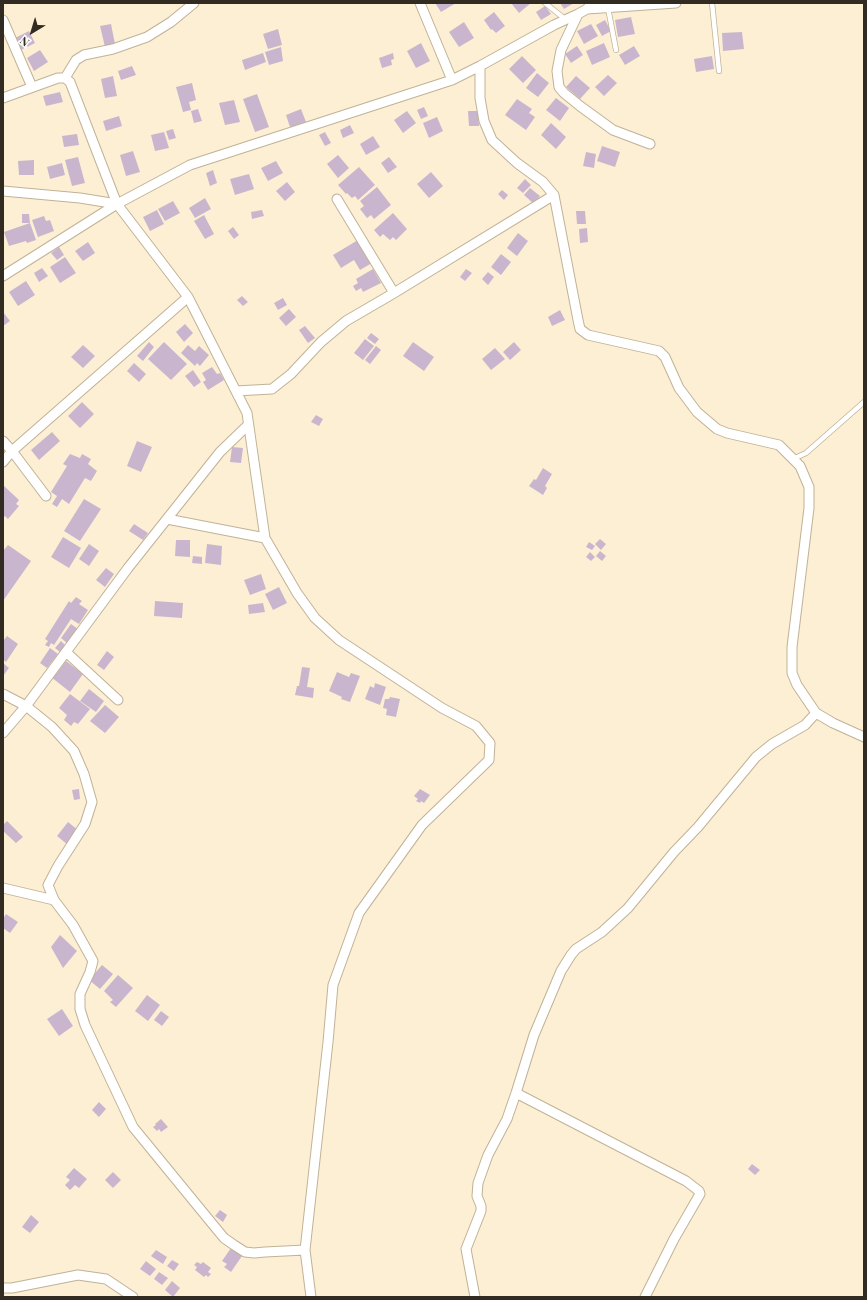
<!DOCTYPE html>
<style>
body{margin:0}
#map{position:relative;width:867px;height:1300px;overflow:hidden;background:#fdefd3;font-family:"Playfair Display",serif}
canvas{display:block}
.frame{position:absolute;inset:0;border:4px solid #312b21;pointer-events:none}
.north{position:absolute;left:12px;top:12px;width:40px;height:40px;-webkit-text-stroke:3px #fff;paint-order:stroke;rotate:218deg;font-size:11px;font-weight:700;line-height:16px;text-align:center;color:#312b21}
.north::after{content:'';display:block;margin:auto;width:14px;height:18px;background:#312b21;clip-path:polygon(50% 0,100% 100%,50% 72%,0 100%)}
</style>
<div id="map">
<canvas width="867" height="1300"></canvas>
<div class="frame"></div>
<div class="north">N</div>
</div>
<script>
const c = document.querySelector('canvas').getContext('2d');
c.lineJoin = 'round';
function paint(path, color) { c.fillStyle = color; c.fill(path, 'evenodd'); }
const shape = rows => new Path2D(rows.map(r => 'M' + r).join(''));
function stroke(path, color, width, dash) { c.strokeStyle = color; c.lineWidth = width; c.lineCap = dash ? 'butt' : 'round'; c.setLineDash(dash || []); c.stroke(path); }
const building = shape([
 [435,3,456,3,441,12],
 [511,3,531,3,519,13],
 [560,3,574,3,564,9],
 [545,6,551,14,541,20,536,12],
 [494,12,505,26,496,33,492,29,491,30,484,20],
 [631,17,635,34,618,37,615,20],
 [605,20,611,31,602,36,596,25],
 [464,22,474,38,459,47,449,32],
 [111,24,115,44,105,47,100,26],
 [591,24,598,36,584,44,577,31],
 [278,29,282,45,268,49,263,34],
 [29,31,35,43,21,50,15,38],
 [742,32,744,49,723,51,722,33],
 [421,43,430,61,416,68,407,51],
 [604,43,610,57,592,65,586,51],
 [577,46,583,55,571,63,565,54],
 [634,46,640,56,625,65,619,55],
 [281,47,283,61,269,65,265,52],
 [40,50,48,62,34,71,27,58],
 [263,53,266,62,245,70,242,60],
 [393,53,394,59,391,60,392,65,382,68,379,58],
 [522,56,536,70,523,83,509,69],
 [712,56,714,69,696,72,694,59],
 [132,66,136,75,121,80,118,71],
 [537,73,549,83,538,97,526,88],
 [608,75,617,83,604,96,595,87],
 [113,76,117,96,105,98,101,79],
 [576,76,590,88,580,99,566,87],
 [192,83,196,100,189,102,191,110,183,112,176,87],
 [60,92,63,102,46,106,43,96],
 [257,94,269,127,255,132,243,99],
 [556,98,569,108,560,121,546,110],
 [517,99,532,109,529,113,535,117,526,130,505,115],
 [234,100,240,122,225,125,219,103],
 [424,107,428,116,421,119,417,110],
 [198,109,202,121,194,123,191,111],
 [301,109,306,122,290,127,286,115],
 [407,111,416,123,403,133,394,120],
 [468,111,478,111,479,126,469,126],
 [119,116,122,126,106,131,103,121],
 [437,117,443,131,429,138,423,123],
 [551,123,566,137,556,149,541,135],
 [350,125,354,133,343,138,340,130],
 [173,129,176,138,169,140,166,131],
 [164,132,169,148,155,151,151,135],
 [325,132,331,143,325,146,319,135],
 [77,134,79,145,64,147,62,136],
 [373,136,380,147,366,155,360,144],
 [602,146,620,152,615,167,597,161],
 [133,151,140,172,126,176,120,155],
 [586,152,596,154,594,168,583,166],
 [338,155,349,168,338,178,327,164],
 [78,157,85,183,72,186,65,160],
 [389,157,397,167,388,173,381,163],
 [34,160,34,175,19,175,18,161],
 [276,161,283,173,268,181,261,168],
 [62,163,65,175,50,179,47,167],
 [359,167,375,185,358,200,355,196,352,198,347,193,346,194,338,185],
 [213,170,217,183,210,186,206,173],
 [431,172,443,186,429,198,417,184],
 [249,174,254,189,235,195,230,179],
 [525,179,531,185,523,193,517,188],
 [287,182,295,192,285,201,276,191],
 [377,187,391,205,374,219,371,215,367,218,360,209,364,206,360,201],
 [530,188,540,196,534,204,524,195],
 [502,190,508,195,504,200,498,194],
 [205,198,211,209,195,218,189,208],
 [173,201,180,213,165,221,158,209],
 [157,210,164,224,150,231,143,217],
 [262,210,264,216,252,219,251,212],
 [576,211,585,211,586,224,577,224],
 [393,213,407,229,396,240,393,237,390,240,383,234,380,237,374,230],
 [22,214,29,214,30,223,22,223],
 [204,215,214,234,205,239,194,221],
 [44,216,46,221,50,220,54,231,38,237,32,220],
 [30,223,36,240,27,243,26,241,9,246,4,232],
 [233,227,239,235,234,239,228,231],
 [587,228,588,242,580,243,579,229],
 [518,233,528,241,517,256,507,248],
 [358,240,372,263,360,270,354,260,341,268,333,255],
 [88,242,95,253,83,261,75,251],
 [59,247,64,255,57,260,51,253],
 [501,254,511,262,501,275,491,267],
 [65,257,76,273,60,283,50,267],
 [42,268,48,276,39,282,34,273],
 [373,269,381,283,363,292,361,288,356,291,353,286,358,283,356,279],
 [466,269,472,273,465,281,460,277],
 [488,272,494,277,488,285,482,279],
 [26,281,35,295,18,306,9,292],
 [242,296,248,302,243,306,237,300],
 [283,298,287,305,278,310,274,303],
 [289,309,296,317,286,326,279,318],
 [560,310,565,320,552,326,548,317],
 [3,312,10,321,3,326],
 [185,324,193,333,184,342,176,332],
 [305,326,315,338,308,343,299,330],
 [371,333,379,339,375,344,367,338],
 [365,339,374,346,363,360,354,353],
 [149,342,154,347,143,361,137,356],
 [164,342,187,364,171,380,148,359],
 [413,342,434,357,424,371,403,356],
 [514,342,521,350,510,360,503,352],
 [83,345,95,356,83,368,71,357],
 [188,345,195,351,199,346,209,355,200,366,197,363,195,366,181,353],
 [376,346,381,350,370,364,365,360],
 [495,348,505,359,491,370,482,359],
 [134,363,146,374,139,382,127,371],
 [212,367,217,374,220,373,224,380,208,390,203,382,206,380,202,373],
 [193,370,201,382,194,387,185,376],
 [82,402,94,414,80,428,68,416],
 [316,415,323,419,319,426,311,422],
 [52,432,60,441,39,460,31,450],
 [137,441,152,447,141,472,127,466],
 [232,447,243,448,241,463,230,462],
 [70,454,80,458,82,454,91,459,88,464,97,471,91,481,85,478,69,504,62,499,57,507,52,504,57,496,51,492,67,466,63,464],
 [543,468,552,474,545,486,547,488,543,495,529,486,534,479,536,480],
 [3,485,19,500,16,504,19,506,8,519,5,516,3,518],
 [84,499,101,509,80,541,64,531],
 [134,524,148,533,143,540,129,531],
 [63,537,81,548,69,568,51,557],
 [600,539,606,544,601,550,595,544],
 [176,540,190,540,190,557,175,556],
 [589,542,595,546,592,550,586,547],
 [89,544,99,551,89,566,79,559],
 [207,544,222,546,221,565,205,563],
 [8,545,31,561,3,601,3,551],
 [600,551,606,556,602,561,596,556],
 [590,552,595,557,591,561,586,557],
 [193,556,202,557,202,564,192,563],
 [106,568,114,574,105,587,96,580],
 [261,574,266,589,250,595,244,580],
 [279,587,287,603,273,610,265,594],
 [76,597,82,601,79,604,88,610,79,624,71,619,54,645,51,643,49,647,45,645,48,641,45,639,69,601,71,603],
 [155,601,183,603,182,618,154,616],
 [263,603,265,612,249,614,248,605],
 [71,624,78,629,67,643,61,638],
 [7,636,18,644,6,662,3,659,3,641],
 [61,641,65,645,60,652,55,648],
 [50,648,58,654,47,668,40,663],
 [107,651,114,657,104,670,97,665],
 [66,661,83,674,70,692,51,677,58,669,59,670],
 [3,663,9,668,3,676],
 [302,667,310,668,307,687,314,688,313,698,295,695,297,686,299,686],
 [337,672,349,677,351,673,360,676,350,702,341,699,342,697,329,691],
 [375,683,386,687,380,705,365,699,370,686,374,688],
 [89,689,104,701,96,712,80,701],
 [70,694,90,709,78,724,74,722,71,726,64,720,67,715,59,708],
 [390,697,400,699,396,717,386,715,387,709,383,708,385,699,389,699],
 [105,705,119,717,105,733,90,721],
 [79,789,80,799,74,800,72,790],
 [420,789,430,795,424,803,421,801,420,803,416,801,418,799,414,796],
 [7,821,23,837,16,843,3,831,3,825],
 [68,822,79,831,68,845,57,836],
 [6,914,18,922,10,933,3,928,3,919],
 [60,935,77,951,63,968,51,947],
 [102,965,113,974,100,989,89,980],
 [118,975,133,988,116,1007,110,1002,113,1000,104,991],
 [147,995,160,1005,148,1021,135,1011],
 [62,1009,73,1026,59,1036,47,1019],
 [161,1011,169,1017,162,1026,154,1020],
 [99,1102,106,1109,99,1117,92,1110],
 [161,1119,168,1127,161,1132,159,1129,157,1131,153,1127,156,1125,155,1124],
 [752,1164,760,1170,755,1175,748,1169],
 [74,1168,87,1179,79,1188,75,1185,70,1190,65,1185,70,1180,66,1177],
 [113,1172,121,1180,113,1188,105,1180],
 [220,1210,227,1215,223,1222,215,1216],
 [31,1215,39,1222,30,1233,22,1227],
 [231,1248,242,1256,231,1272,224,1267,227,1264,222,1261],
 [156,1250,167,1257,163,1264,151,1256],
 [172,1260,179,1264,174,1271,167,1266],
 [146,1261,156,1269,150,1276,140,1269],
 [197,1262,201,1264,203,1262,211,1268,208,1272,211,1274,208,1277,206,1275,204,1277,195,1270,197,1267,194,1265],
 [159,1272,168,1278,162,1285,154,1279],
 [172,1281,180,1288,173,1297,165,1290]
]);
const lane = shape([
 [545,3,565,19],
 [712,3,719,71],
 [608,8,616,50],
 [793,459,806,453,864,402]
]);
const street = shape([
 [420,3,452,80],
 [587,9,676,3],
 [578,14,561,50,557,71,559,87,564,93,580,106,613,130,650,144],
 [3,20,32,87],
 [480,66,480,98,484,121,492,140,517,163,543,182,554,195,578,320,580,329,588,335,659,351,665,357,679,388,697,412,717,429,727,433,779,445,800,466,809,487,809,508,792,647,792,673,797,685,816,713,833,723,864,737],
 [65,78,76,60,84,55,113,49,147,37,171,22,194,3],
 [3,98,58,78,65,78,70,82,117,204,188,297,247,413,265,538,297,593,315,618,339,640,442,708,476,726,490,743,489,760,422,825,359,913,333,985,328,1042,305,1250,311,1297],
 [3,191,80,198,117,204],
 [337,199,394,293],
 [3,276,117,204,190,165,452,80,480,66,554,25,578,14,587,9,592,3],
 [236,391,272,389,291,374,321,342,346,321,394,293,554,195],
 [3,441,12,451,46,496],
 [3,462,12,451,188,297],
 [167,519,265,538],
 [66,652,118,700],
 [3,694,26,706,52,727,74,751,84,774,92,802,85,824,58,866,48,885,54,900,73,925,93,961,90,972,80,994,80,1009,85,1025,133,1127,210,1221,224,1238,234,1245,245,1252,254,1253,265,1252,305,1250],
 [3,733,26,706,128,568,220,452,248,425],
 [3,888,54,900],
 [516,1093,686,1181,699,1191,700,1194,674,1239,645,1297],
 [3,1288,12,1288,78,1275,106,1279,133,1297],
 [475,1297,466,1249,481,1211,481,1206,477,1196,478,1183,488,1155,507,1119,516,1093,534,1035,561,971,571,955,576,949,602,932,628,908,674,852,698,827,756,757,772,744,805,725,816,713]
]);
paint(building, '#c9b6ce');
stroke(lane, '#c0b297', 6);
stroke(street, '#c0b297', 11);
stroke(lane, '#fff', 4.5);
stroke(street, '#fff', 9);
</script>
